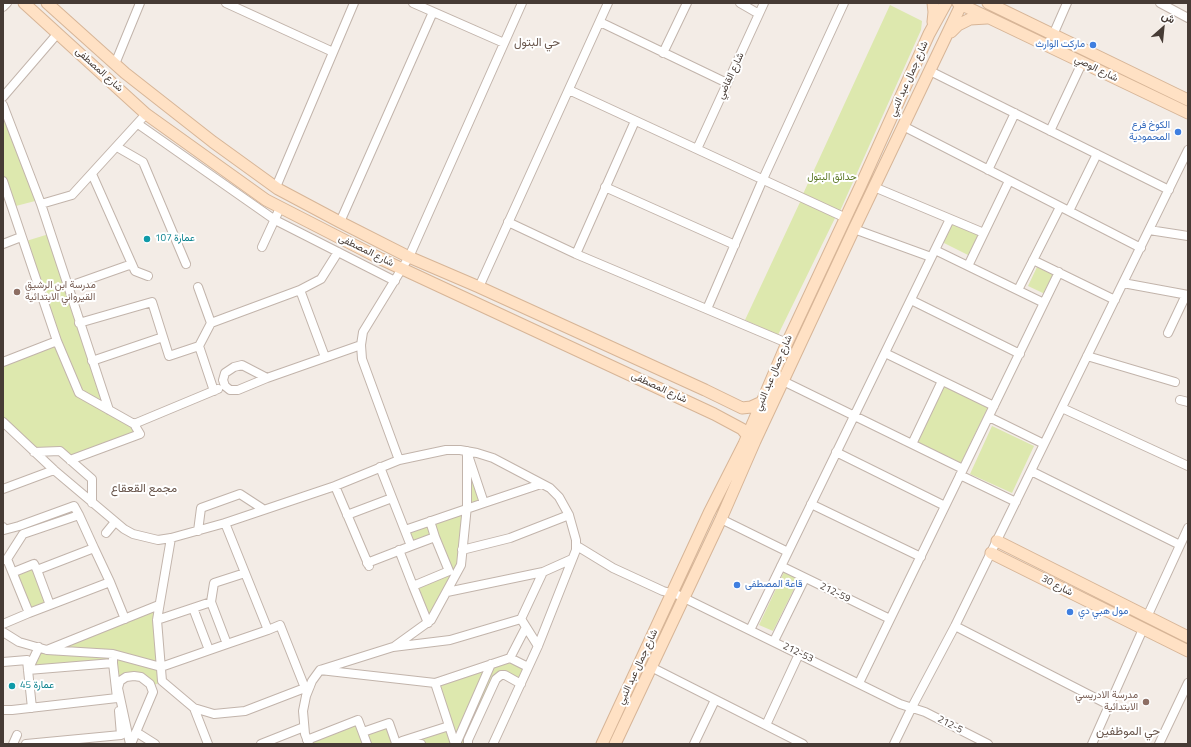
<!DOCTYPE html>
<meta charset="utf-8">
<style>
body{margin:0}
#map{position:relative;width:1191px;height:747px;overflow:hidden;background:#f3ece6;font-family:"Titillium Web",Vazirmatn,sans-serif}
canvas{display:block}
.frame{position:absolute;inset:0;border:4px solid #463b35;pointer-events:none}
.north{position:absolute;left:1143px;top:8px;width:40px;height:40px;-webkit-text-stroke:3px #fff;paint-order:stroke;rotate:27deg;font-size:11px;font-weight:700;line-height:16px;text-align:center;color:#463b35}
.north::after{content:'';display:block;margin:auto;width:14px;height:18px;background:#463b35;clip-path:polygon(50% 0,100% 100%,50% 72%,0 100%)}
</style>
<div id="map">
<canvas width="1191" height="747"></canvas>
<div class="frame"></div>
<div class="north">ش</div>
</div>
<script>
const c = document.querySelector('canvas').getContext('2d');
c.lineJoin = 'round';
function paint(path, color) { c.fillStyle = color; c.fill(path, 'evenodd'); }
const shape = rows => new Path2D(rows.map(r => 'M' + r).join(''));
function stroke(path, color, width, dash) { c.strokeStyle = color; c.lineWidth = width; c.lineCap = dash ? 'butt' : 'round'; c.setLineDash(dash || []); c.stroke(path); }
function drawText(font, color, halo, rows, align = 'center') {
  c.font = font + ' "Titillium Web",Vazirmatn,sans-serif'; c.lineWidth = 4; c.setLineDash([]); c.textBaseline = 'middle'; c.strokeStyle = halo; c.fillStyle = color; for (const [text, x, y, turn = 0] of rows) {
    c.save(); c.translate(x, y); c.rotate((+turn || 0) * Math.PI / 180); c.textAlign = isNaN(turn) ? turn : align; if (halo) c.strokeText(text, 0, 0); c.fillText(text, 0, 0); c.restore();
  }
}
const green = shape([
 [890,5,922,21,921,30,840,211,803,194],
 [3,105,39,200,12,207,3,181],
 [801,200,836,216,778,335,745,320],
 [952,222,980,236,970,256,942,242],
 [49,234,109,410,134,424,140,434,70,460,60,451,34,452,3,422,3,362,57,341,23,242],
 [1037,267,1054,275,1045,294,1028,286],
 [944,386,988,407,961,463,917,442],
 [992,426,1034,446,1012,493,970,474],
 [467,451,484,503,466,509,459,568,431,620,413,586,449,572,436,537,411,546,405,530,466,509],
 [34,564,50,605,29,613,14,572],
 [784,572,799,579,773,631,759,625],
 [159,605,162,681,151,687,141,677,126,677,118,688,113,663,28,670,39,647,48,650],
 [510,658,528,667,521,684,501,675,468,744,309,744,358,720,363,732,389,723,396,743,449,726,435,683]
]);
const street = shape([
 [226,3,333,52],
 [413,3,504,43],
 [740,3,759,14],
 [1160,3,1188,18],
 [3,7,7,3],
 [600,22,727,83],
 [1053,35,1067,3],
 [663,53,687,3],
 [115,64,140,3],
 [930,71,1169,190],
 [569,90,846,218],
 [3,97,58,33],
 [3,105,41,204,109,410],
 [138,124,275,220,395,281],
 [903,126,1141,248],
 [1050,131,1082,63],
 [117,147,143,162,186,264],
 [697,149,764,3],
 [988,170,1015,113],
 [92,174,135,271,148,276],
 [3,181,57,341],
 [276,187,354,3],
 [605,187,735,245],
 [874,187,984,233],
 [41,204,72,195,146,114],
 [1069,211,1097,154],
 [340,222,433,12],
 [508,222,576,254,787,343],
 [854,229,931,257],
 [1149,230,1188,236],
 [3,244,21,237],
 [262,247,280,208],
 [935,250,1044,303],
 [576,254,635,121],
 [1033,260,1115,300],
 [968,266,1009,181],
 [1123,283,1188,295],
 [67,287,132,264],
 [198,287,211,323],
 [479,287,608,3],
 [300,290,321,279,338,252],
 [1018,290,1060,207],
 [911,300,1020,354],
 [707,309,763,179,844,3],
 [79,323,152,302,169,356,199,346],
 [1168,333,1186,295],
 [885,353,994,406],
 [1087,356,1175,382],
 [92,361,163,337],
 [3,362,57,341,79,393,134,424,140,434,70,460],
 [267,378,238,390,230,390,225,386,223,380,225,373,234,367,242,365,267,378,361,345],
 [783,381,963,469],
 [214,391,199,346,211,323,300,290,325,357],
 [1180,400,1188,402],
 [1062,408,1188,466],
 [989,417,1044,444],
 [3,422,54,470,124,529,133,534,158,540,171,538,225,523,335,486,399,460,446,450,460,450,477,453,493,458,550,488,559,497,569,515,576,540,576,550,538,646,493,744],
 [134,424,218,389],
 [912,444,942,381],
 [34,452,60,451,92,479,92,503],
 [836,452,945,506],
 [469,458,484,503,541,484],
 [399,460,362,359,361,345,363,332,409,257,522,3],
 [1031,471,1180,545],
 [960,475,1016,502],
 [335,486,369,566],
 [3,489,54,470],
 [811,504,921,557],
 [347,515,392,498],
 [721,519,788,552],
 [225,523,268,630,280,625,305,688],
 [3,527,4,530,19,526,74,506,79,515],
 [405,530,484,503],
 [198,531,201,508,240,494,263,509],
 [106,533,115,522],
 [171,538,157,620,162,681,194,708,214,714,245,711,310,686],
 [411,546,435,537,430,521],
 [577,546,613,568,663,591,678,595,900,704,925,712,988,744],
 [399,550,413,586,449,571,435,537],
 [462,550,510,538,569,515],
 [7,559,23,534,79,515,94,548],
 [367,563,411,546,380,467],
 [781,566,890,619],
 [37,570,94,548,110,582,50,605],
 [14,572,34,564,37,570,50,605,29,613],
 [245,573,214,583,211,602,227,644,268,630],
 [110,582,125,619],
 [413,586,428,623],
 [447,592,543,572],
 [193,608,209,650],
 [1147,617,1188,528],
 [157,620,211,602],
 [3,624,29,613,7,559,4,560],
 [955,626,1109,705],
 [526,627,510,658,528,667],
 [750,630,950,219],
 [3,632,19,642,47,650,159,605],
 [774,641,805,578],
 [395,646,431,620,461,565,467,506,467,451],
 [538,646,521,619,543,572,572,559],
 [47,650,113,654,161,667,227,644],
 [3,662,27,660,28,670],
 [651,667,803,744],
 [28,670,39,647],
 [435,683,320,670,393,647,450,640,521,619],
 [859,683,1059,272],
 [32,708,28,670,113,663,113,659],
 [194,708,208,744],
 [3,710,12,710,117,698,113,663],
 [766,725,799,654],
 [136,732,155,744],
 [363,732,389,723,396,743,421,744],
 [307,740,358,720,367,744],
 [402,741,449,726],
 [13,744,17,735],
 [26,744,121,735,119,711],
 [130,744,118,688,120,681,126,677,134,676,141,677,150,684,153,692,131,744],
 [261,744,304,727],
 [309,744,305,734,303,711,306,696,312,681,320,670],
 [455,744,435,683,510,658],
 [456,744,491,664],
 [468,744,468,740,496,679,501,675,505,675,521,684],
 [694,744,715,700],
 [894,744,912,707,955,626,1188,150],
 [1092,744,1143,629],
 [1159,744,1188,683]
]);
const secondary = shape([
 [24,3,146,114,266,200,381,259,714,414,742,429,747,435,755,441],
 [47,3,125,73,213,142,278,189,340,222,409,257,479,287,705,390,742,408,751,407,762,402],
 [933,3,934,12,933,22],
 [958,3,1188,113],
 [988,3,1188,100],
 [951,32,958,25,970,19,987,18],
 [997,541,1188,637],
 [991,553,1188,651],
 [602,744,709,513,744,444,787,343,860,187,929,34,946,3],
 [615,744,721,519,755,441,854,229,962,3]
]);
const markers = [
 [1093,45,4,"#3f7fe0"],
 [1178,132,4,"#3f7fe0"],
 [147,239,4,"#0f9aa8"],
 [17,292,4,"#8d6e63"],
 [737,585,4,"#3f7fe0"],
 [1070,612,4,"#3f7fe0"],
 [12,686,4,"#0f9aa8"],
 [1146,702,4,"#8d6e63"]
];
const shopNames = [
 ["ماركت الوارث",1085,45],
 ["الكوخ فرع",1170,126],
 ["المحمودية",1170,138],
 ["قاعة المصطفى",745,585,"left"],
 ["مول هبي دي",1078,612,"left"]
];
const streetNames = [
 ["شارع الوصي",1096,69,26],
 ["شارع المصطفى",99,70,42],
 ["شارع القاضي",731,76,-65],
 ["شارع جمال عبد النبي",909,79,-66],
 ["شارع المصطفى",366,251,26],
 ["شارع جمال عبد النبي",774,373,-67],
 ["شارع المصطفى",659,388,25],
 ["شارع 30",1057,586,27],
 ["212-59",835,593,26],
 ["212-53",798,653,26],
 ["شارع جمال عبد النبي",638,667,-65],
 ["212-5",950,725,27]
];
const parkNames = [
 ["حدائق البتول",832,178]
];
const cultureNames = [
 ["عمارة 107",155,239],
 ["عمارة 45",20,686]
];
const educationNames = [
 ["مدرسة ابن الرشيق",25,286],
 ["القيرواني الابتدائية",25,298],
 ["مدرسة الادريسي",1138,696,"right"],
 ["الابتدائية",1138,708,"right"]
];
const quarterNames = [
 ["حي البتول",537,43],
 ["مجمع القعقاع",144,489],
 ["حي الموظفين",1128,732]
];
paint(green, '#dde8ae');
stroke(street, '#c2b4ab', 10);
stroke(secondary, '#d7b597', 13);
stroke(street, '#fff', 8);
stroke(secondary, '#ffe1c4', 11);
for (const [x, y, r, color] of markers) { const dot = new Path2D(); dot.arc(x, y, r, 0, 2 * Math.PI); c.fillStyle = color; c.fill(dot); stroke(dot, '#fff', 1.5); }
drawText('10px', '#366cbe', '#fff', shopNames, 'right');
drawText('10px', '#463b35', '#fff', streetNames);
drawText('10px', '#5b7827', '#fff', parkNames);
drawText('10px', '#0d838f', '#fff', cultureNames, 'left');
drawText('10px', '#785e54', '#fff', educationNames, 'left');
drawText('12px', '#69564c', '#fff', quarterNames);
</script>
